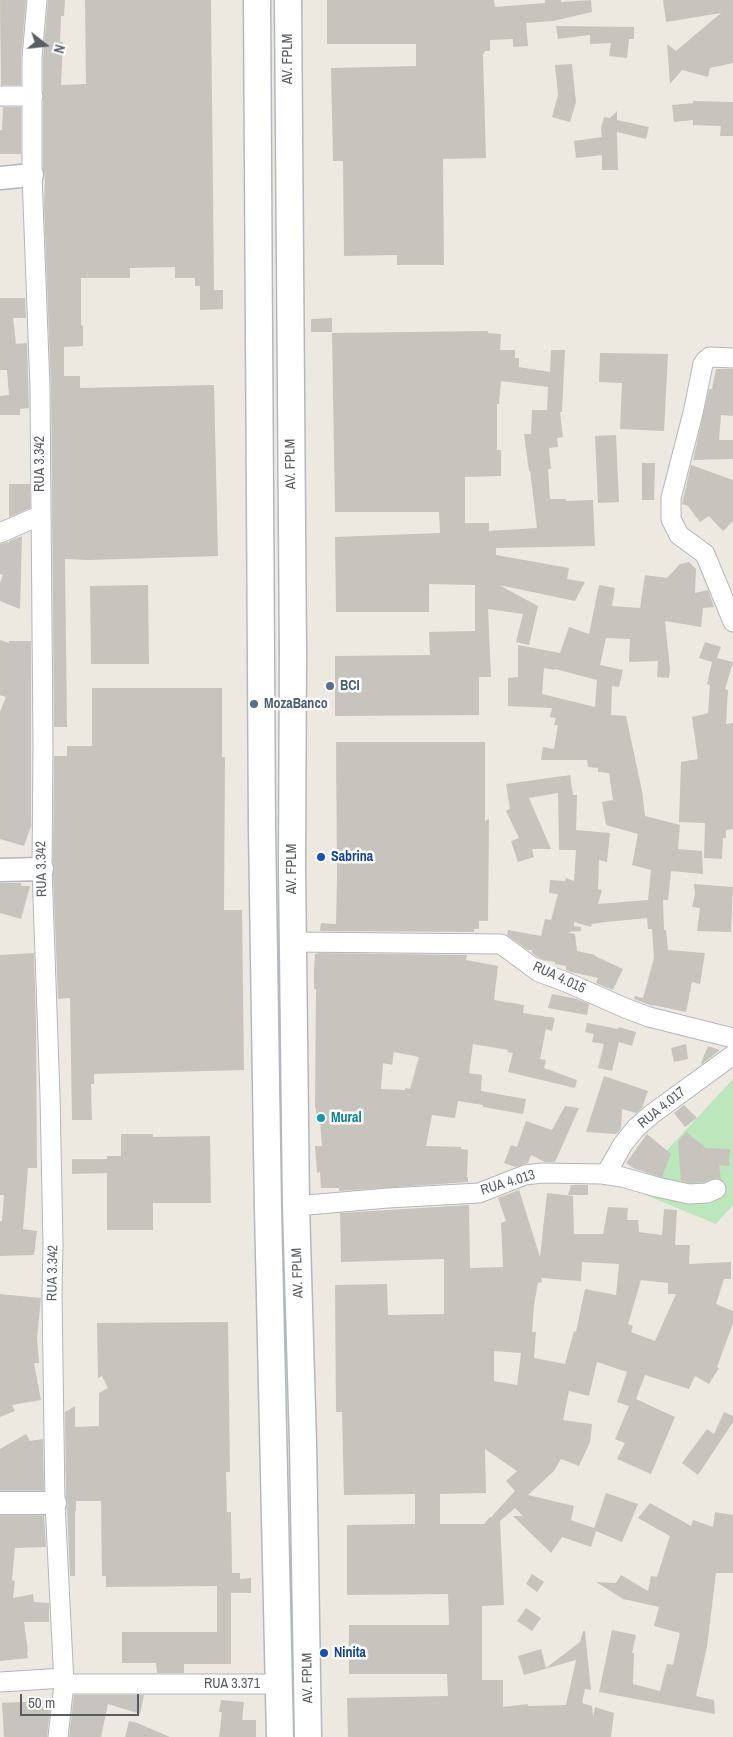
<!DOCTYPE html>
<style>
body{margin:0}
#map{position:relative;width:733px;height:1737px;overflow:hidden;background:#ede9e0;font-family:"Archivo Narrow",sans-serif}
canvas{display:block}
.north{position:absolute;left:20px;top:20px;width:50px;height:50px;-webkit-text-stroke:4px #fff;paint-order:stroke;rotate:106deg;font-size:14px;font-weight:700;line-height:20px;text-align:center;color:#595d62}
.north::after{content:'';display:block;margin:auto;width:18px;height:22px;background:#595d62;clip-path:polygon(50% 0,100% 100%,50% 72%,0 100%)}
.scale{position:absolute;left:20px;top:1694px;width:119px;height:22px;box-sizing:border-box;border:2px solid #595d62;border-top:0;padding-left:6px;font-size:15px;line-height:18px;white-space:nowrap;color:#595d62;-webkit-text-stroke:4px #fff;paint-order:stroke}
</style>
<div id="map">
<canvas width="733" height="1737"></canvas>
<div class="north">N</div>
<div class="scale">50 m</div>
</div>
<script>
const c = document.querySelector('canvas').getContext('2d');
c.lineJoin = 'round';
function paint(path, color) { c.fillStyle = color; c.fill(path, 'evenodd'); }
const shape = rows => new Path2D(rows.map(r => 'M' + r).join(''));
function stroke(path, color, width, dash) { c.strokeStyle = color; c.lineWidth = width; c.lineCap = dash ? 'butt' : 'round'; c.setLineDash(dash || []); c.stroke(path); }
function drawText(font, color, halo, rows, align = 'center') {
  c.font = font + ' "Archivo Narrow",sans-serif'; c.lineWidth = 5; c.setLineDash([]); c.textBaseline = 'middle'; c.strokeStyle = halo; c.fillStyle = color; for (const [text, x, y, turn = 0] of rows) {
    c.save(); c.translate(x, y); c.rotate((+turn || 0) * Math.PI / 180); c.textAlign = isNaN(turn) ? turn : align; if (halo) c.strokeText(text, 0, 0); c.fillText(text, 0, 0); c.restore();
  }
}
const green = shape([
 [733,1079,733,1205,716,1224,631,1189]
]);
const building = shape([
 [0,0,26,0,21,57,21,85,1,85],
 [48,0,65,0,64,16,61,16,60,42,63,42,61,85,86,84,85,0,211,0,214,290,223,290,223,309,200,310,200,286,195,286,195,278,175,278,175,267,130,268,130,278,81,278,81,325,83,326,83,346,64,347,64,376,80,376,80,388,214,385,218,556,89,560,65,559,67,727,54,727,51,388,44,206,45,174,43,169,43,58],
 [327,0,494,0,495,7,545,3,545,0,561,0,561,2,591,0,592,12,553,21,526,23,528,46,513,47,513,39,490,40,490,51,485,51,483,55,486,158,443,159,444,265,397,265,397,255,344,256,343,161,333,161,331,68,416,66,416,44,327,44],
 [663,0,733,0,733,63,710,68,708,77,682,70,670,84,667,44,676,51,721,13,666,22],
 [556,26,634,27,634,39,629,39,627,58,609,56,611,43,590,44,590,35,558,39],
 [572,64,576,102,570,122,552,117,558,95,555,65],
 [693,101,733,102,733,136,720,136,721,126,693,125,693,120,674,122,672,105,693,103],
 [3,107,21,107,21,154,0,154,0,130,2,130],
 [617,111,617,120,649,127,646,139,617,132,618,170,602,170,602,155,576,158,574,141,602,137,601,128,604,117,610,118],
 [0,298,25,298,26,318,13,318,16,344,27,343,29,408,20,409,20,415,0,415,0,396,9,395,7,370,0,370],
 [332,318,332,332,311,332,311,319],
 [488,331,488,333,501,334,500,350,515,350,515,358,519,358,519,367,550,372,551,350,565,350,562,412,560,412,563,437,557,438,558,447,549,448,551,469,548,469,550,499,566,499,566,501,593,500,595,546,496,548,496,555,569,568,567,579,585,582,575,601,499,585,538,606,529,645,516,642,523,614,488,609,491,677,479,677,479,715,335,716,335,656,430,655,429,632,475,631,475,585,429,584,429,612,336,612,335,537,440,533,439,512,335,512,332,333],
 [501,381,548,387,547,410,532,410,531,434,524,434,529,471,530,471,537,528,489,531,489,523,465,523,465,477,501,476,501,450,497,450,497,404,499,404],
 [600,353,668,354,664,431,620,429,622,383,599,382],
 [716,369,733,369,733,416,721,415,719,440,733,440,733,459,693,460,709,389,712,389],
 [616,435,619,502,598,503,595,436],
 [642,463,655,463,654,500,642,500],
 [691,465,733,480,733,521,723,531,709,516,700,522,688,506,682,504],
 [9,484,30,484,30,508,9,517],
 [22,536,20,609,0,601,0,583,3,575,0,574,0,544,8,542,9,543,9,541],
 [689,562,696,569,695,593,708,590,714,607,703,608,701,627,665,621,670,669,669,678,657,677,658,661,629,662,630,639,606,638,600,665,623,670,619,687,612,686,611,715,626,716,642,791,645,816,680,825,678,849,702,851,703,874,671,871,668,900,663,900,664,930,666,930,668,950,705,953,700,984,692,982,686,1012,653,1005,653,1006,634,999,635,996,643,998,654,958,652,929,648,929,647,918,606,922,592,924,591,927,574,922,574,926,581,927,581,931,567,932,575,934,577,951,595,955,595,956,623,969,613,990,596,983,598,978,571,972,566,970,566,966,555,964,555,962,542,960,532,953,532,950,528,950,507,935,508,930,541,936,545,919,551,920,558,894,549,893,550,880,565,881,566,878,574,881,576,850,559,850,558,793,529,798,551,849,532,849,534,857,518,862,511,841,519,838,506,811,510,809,506,784,570,775,573,795,577,795,576,830,610,833,607,862,599,860,598,889,602,890,598,904,648,900,651,870,632,865,638,834,606,825,602,802,613,800,609,773,598,772,598,768,588,767,587,760,541,760,543,747,554,749,558,725,554,725,556,718,550,717,552,708,508,706,508,678,518,677,518,645,560,653,569,627,589,634,599,585,615,588,612,606,640,608,645,575,667,578,680,564],
 [544,668,554,670,555,669,597,680,595,707,542,694],
 [148,585,149,664,91,664,90,586],
 [0,640,9,643,9,641,31,641,31,826,24,846,0,839,0,712,6,697,0,695],
 [705,642,721,647,717,658,733,662,725,689,728,690,726,724,733,723,733,829,726,830,726,838,723,838,722,859,704,858,705,823,679,822,681,762,698,759,692,717,708,713,710,685,707,684,712,662,699,658],
 [92,688,222,688,222,757,225,757,224,910,242,910,244,1070,94,1074,94,1084,91,1084,92,1120,72,1120,70,998,58,999,53,875,55,869,53,862,54,756,67,756,67,746,92,746],
 [336,742,485,742,485,821,489,819,488,921,479,921,479,929,474,929,474,932,320,931,321,923,336,924,337,876],
 [0,883,21,883,21,886,30,886,21,919,0,913],
 [694,884,733,887,731,932,697,931,700,908,692,907,695,894],
 [34,953,36,1024,37,1168,28,1168,23,1229,37,1231,34,1255,0,1256,0,1221,2,1221,4,1195,0,1195,0,955],
 [319,953,467,955,466,960,498,966,494,1000,524,1005,523,1013,555,1018,552,1031,546,1029,540,1059,546,1060,544,1068,577,1080,575,1088,508,1072,513,1053,507,1052,508,1050,473,1044,469,1073,482,1075,481,1091,526,1099,523,1114,483,1107,483,1105,458,1101,455,1118,432,1115,426,1146,461,1147,461,1149,468,1150,467,1177,468,1177,468,1182,339,1191,339,1188,321,1188,320,1172,317,1173,315,1146,322,1146,320,1121,316,1121,316,1108,315,1108,316,989,314,989,314,971,315,954],
 [394,1052,419,1057,410,1089,405,1088,405,1090,381,1089,383,1063,392,1065],
 [552,994,577,999,589,1004,587,1015,548,1008],
 [587,1023,618,1029,619,1027,636,1032,632,1046,619,1042,612,1071,598,1068,604,1044,592,1042,594,1034,585,1032],
 [686,1044,688,1059,674,1062,671,1048],
 [708,1046,720,1050,702,1064,701,1063],
 [604,1076,648,1091,642,1108,636,1113,622,1109,621,1129,616,1134,586,1132],
 [684,1105,697,1118,685,1127,674,1113],
 [565,1106,579,1108,555,1162,545,1162,531,1155,528,1163,515,1167,504,1163,511,1145,517,1147,526,1121,552,1130],
 [686,1132,706,1148,730,1149,729,1166,719,1165,721,1179,717,1178,704,1182,690,1183,681,1181,678,1142],
 [121,1134,153,1134,153,1137,210,1136,211,1203,153,1203,153,1230,107,1230,107,1173,72,1174,72,1159,107,1159,107,1156,121,1156],
 [647,1134,671,1154,662,1177,635,1169,626,1163],
 [571,1185,588,1185,588,1195,568,1195],
 [519,1190,540,1257,547,1193,573,1196,574,1234,603,1234,608,1207,628,1208,627,1220,638,1220,639,1232,662,1235,664,1209,677,1210,675,1245,690,1245,689,1264,731,1262,731,1279,724,1279,716,1304,733,1311,733,1323,717,1367,719,1368,709,1384,695,1376,689,1389,645,1375,636,1399,675,1417,651,1474,617,1459,625,1443,615,1439,629,1406,617,1402,627,1372,597,1362,589,1396,569,1391,563,1420,592,1424,590,1442,579,1466,561,1459,554,1471,528,1495,574,1506,571,1520,594,1528,606,1493,638,1504,622,1542,596,1531,591,1547,562,1537,551,1553,513,1516,523,1516,515,1508,500,1521,504,1605,482,1606,482,1680,503,1680,503,1707,528,1704,528,1706,566,1705,576,1660,524,1675,518,1656,541,1649,546,1668,580,1642,583,1631,585,1631,591,1690,585,1689,582,1703,592,1706,593,1717,595,1707,614,1713,611,1737,348,1737,347,1698,448,1696,447,1674,349,1674,349,1625,449,1625,448,1594,347,1595,347,1525,415,1524,415,1494,344,1495,342,1412,336,1412,335,1285,387,1284,388,1315,444,1314,444,1259,341,1262,340,1213,469,1205,470,1268,503,1267,501,1223,506,1221,498,1198],
 [582,1262,619,1264,616,1295,585,1289,576,1332,574,1331,565,1364,534,1358,536,1332,532,1332,534,1305,538,1283,542,1282,541,1278,581,1281],
 [641,1280,668,1283,668,1294,676,1294,655,1341,631,1332,633,1326,628,1324],
 [494,1351,521,1353,517,1385,494,1381],
 [485,1449,517,1471,506,1481,515,1491,492,1516,493,1517,490,1517,484,1524,440,1524,440,1494,486,1493],
 [0,1294,41,1298,37,1338,39,1363,34,1363,41,1400,12,1405,15,1411,0,1417],
 [228,1322,230,1472,226,1472,227,1512,231,1512,232,1573,240,1573,240,1579,251,1578,251,1593,231,1593,231,1664,184,1664,184,1673,157,1673,156,1663,122,1663,122,1632,217,1632,217,1586,106,1587,106,1576,102,1576,101,1501,76,1501,76,1511,75,1511,75,1576,70,1576,67,1509,68,1503,66,1496,65,1412,75,1406,75,1427,99,1426,99,1393,108,1388,102,1376,98,1378,97,1323],
 [724,1412,733,1416,733,1422,698,1475,682,1463,707,1429,714,1434],
 [26,1434,30,1441,43,1439,44,1490,0,1490,0,1449],
 [650,1503,691,1526,693,1520,713,1527,715,1512,733,1515,733,1573,716,1573,707,1647,697,1691,696,1696,714,1700,715,1714,599,1692,612,1630,636,1635,632,1653,634,1653,633,1684,660,1691,667,1664,673,1665,680,1633,654,1626,659,1607,623,1599,596,1582,616,1583,621,1575,648,1591,651,1576,657,1577,670,1536,638,1518],
 [0,1516,44,1516,46,1547,15,1548,12,1580,15,1581,13,1598,33,1594,34,1602,49,1603,49,1622,24,1622,28,1652,27,1652,28,1658,0,1661],
 [532,1574,544,1582,537,1592,526,1584],
 [526,1608,541,1618,532,1631,517,1621],
 [74,1695,144,1695,140,1714,108,1704,101,1737,69,1737],
 [221,1700,244,1702,242,1720,256,1720,256,1737,219,1737,222,1712,219,1712],
 [43,1701,43,1709,50,1709,47,1737,4,1737,2,1703],
 [129,1721,137,1723,170,1737,125,1737]
]);
const minor = shape([
 [37,0,32,58,32,175,40,388,43,745,42,869,50,1096,53,1244,52,1294,55,1503,64,1684,58,1737],
 [0,96,33,96],
 [733,358,710,357,705,361,703,364,693,413,671,498,671,519,679,535,705,554,733,622],
 [0,533,41,515],
 [294,942,501,944,539,972,566,982,625,1008,649,1017,733,1038],
 [606,1174,623,1144,636,1128,652,1114,733,1055],
 [296,1206,388,1198,479,1193,525,1175,542,1173,602,1174,622,1177,657,1187,689,1194,707,1193,716,1189],
 [0,1682,64,1678],
 [64,1684,280,1684]
]);
const tertiary = shape([
 [0,178,32,175],
 [0,870,42,869],
 [0,1503,55,1503]
]);
const secondary = shape([
 [257,0,262,829,268,1209,280,1737],
 [288,0,293,651,292,867,296,1206,303,1443,308,1737]
]);
const markers = [
 [330,686,5,"#5c6f8a"],
 [254,704,5,"#5c6f8a"],
 [321,857,5,"#1a4fb4"],
 [321,1118,5,"#0f9aa8"],
 [324,1653,5,"#1a4fb4"]
];
const streetNames = [
 ["AV. FPLM",288,59,-90],
 ["RUA 3.342",40,464,-90],
 ["AV. FPLM",291,464,-91],
 ["RUA 3.342",42,869,-91],
 ["AV. FPLM",292,869,-90],
 ["RUA 4.015",559,978,25],
 ["RUA 4.017",662,1108,-39],
 ["RUA 4.013",508,1183,-17],
 ["RUA 3.342",53,1273,-89],
 ["AV. FPLM",298,1273,-92],
 ["AV. FPLM",308,1678,-91],
 ["RUA 3.371",232,1684]
];
const serviceNames = [
 ["BCI",340,686],
 ["MozaBanco",264,704]
];
const transitNames = [
 ["Sabrina",331,857],
 ["Ninita",334,1653]
];
const cultureNames = [
 ["Mural",331,1118]
];
paint(green, '#bce6bb');
paint(building, '#c7c4bd');
stroke(minor, '#b3b7bb', 21);
stroke(tertiary, '#b3b7bb', 25);
stroke(secondary, '#b4b8be', 29);
stroke(minor, '#fff', 19);
stroke(tertiary, '#fff', 22);
stroke(secondary, '#fff', 26);
for (const [x, y, r, color] of markers) { const dot = new Path2D(); dot.arc(x, y, r, 0, 2 * Math.PI); c.fillStyle = color; c.fill(dot); stroke(dot, '#fff', 2); }
drawText('14px', '#595d62', '#fff', streetNames);
drawText('bold 14px', '#4e5e75', '#fff', serviceNames, 'left');
drawText('bold 14px', '#164399', '#fff', transitNames, 'left');
drawText('bold 14px', '#0d838f', '#fff', cultureNames, 'left');
</script>
